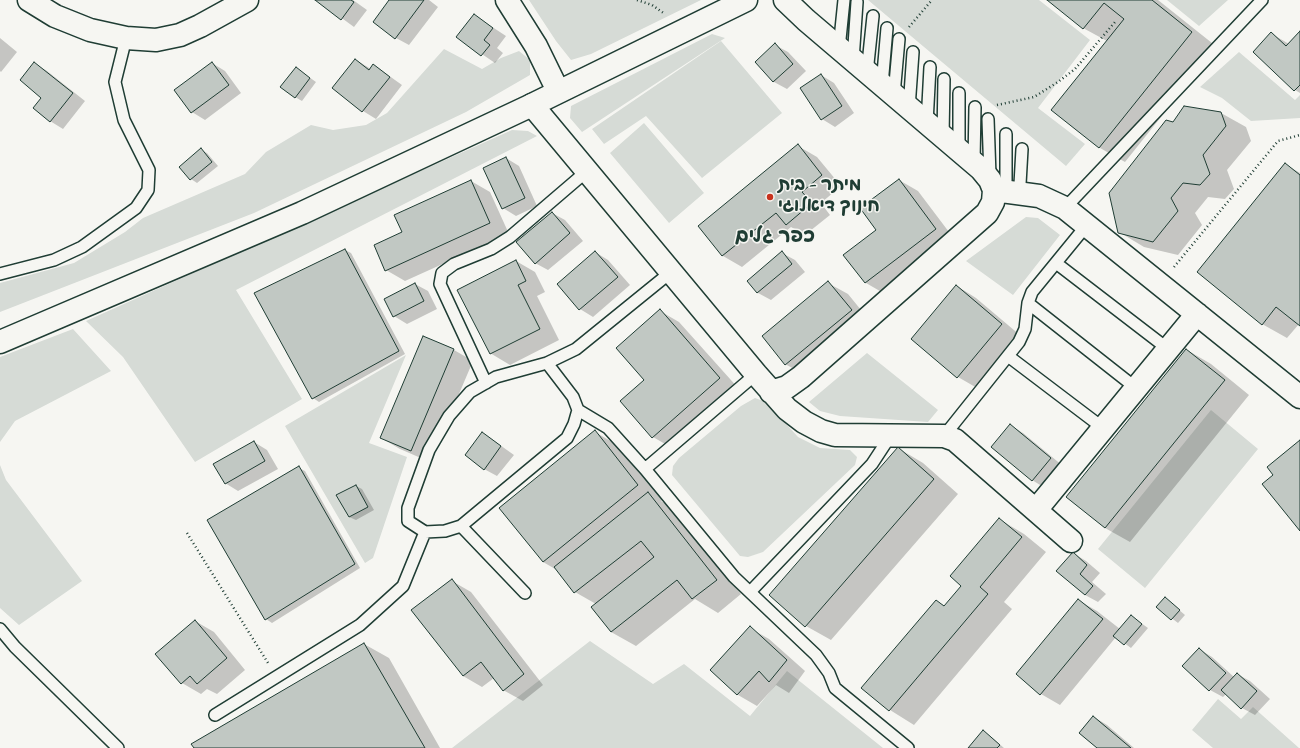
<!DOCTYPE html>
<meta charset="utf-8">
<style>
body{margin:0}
canvas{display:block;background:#f6f6f2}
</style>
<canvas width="1300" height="748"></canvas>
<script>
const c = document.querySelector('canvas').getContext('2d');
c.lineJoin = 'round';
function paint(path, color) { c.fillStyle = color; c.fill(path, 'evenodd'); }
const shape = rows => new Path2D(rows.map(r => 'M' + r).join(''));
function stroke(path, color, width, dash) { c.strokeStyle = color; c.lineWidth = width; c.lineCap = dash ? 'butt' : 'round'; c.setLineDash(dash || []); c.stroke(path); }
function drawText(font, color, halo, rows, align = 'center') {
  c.font = font + ' "Indie Flower","Playpen Sans Hebrew",sans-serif'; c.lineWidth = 3; c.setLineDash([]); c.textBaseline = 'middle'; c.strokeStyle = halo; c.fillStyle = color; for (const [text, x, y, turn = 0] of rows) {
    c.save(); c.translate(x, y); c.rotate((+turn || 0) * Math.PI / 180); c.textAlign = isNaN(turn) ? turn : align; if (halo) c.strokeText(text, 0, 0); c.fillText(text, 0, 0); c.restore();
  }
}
const green = shape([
 [529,0,701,0,591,54,571,60,556,41],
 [868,0,1039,0,1090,40,1038,108,1085,144,1066,166],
 [1167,0,1228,0,1199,26],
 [712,34,725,38,582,132,570,118,571,106],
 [721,41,782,113,702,178,646,116,604,144,592,129],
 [444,49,482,69,501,58,519,51,530,60,530,75,466,112,254,213,0,312,0,283,74,263,125,232,143,218,245,174,266,152,311,125,333,130,366,125,387,113],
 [1239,52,1295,100,1300,95,1300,118,1251,121,1222,98,1200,87],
 [644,123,704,193,669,223,610,153],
 [512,130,528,131,537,136,236,290,302,399,195,462,123,357,86,321],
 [1026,217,1038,218,1060,235,1013,295,966,261],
 [73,329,111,371,15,421,0,442,0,357],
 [867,353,938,410,928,422,840,416,820,411,809,402],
 [406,355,369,443,407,457,373,558,365,563,285,426],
 [755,398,766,402,798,437,820,448,850,450,857,457,855,465,763,552,748,557,740,556,672,475,673,466,679,458,741,406],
 [1211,410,1258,449,1145,588,1098,549],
 [0,465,6,480,82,581,19,625,0,608],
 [590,641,653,684,684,664,750,716,787,671,883,748,452,748],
 [1218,699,1241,719,1253,707,1299,748,1213,748,1192,730]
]);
const shadow = shape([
 [317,0,353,0,367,10,354,27],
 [390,0,429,0,438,7,409,45,396,38],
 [1049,0,1158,0,1217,47,1125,162,1100,148,1052,110,1107,41,1083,28],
 [474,15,506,36,497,48,503,53,495,63,457,37],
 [1300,32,1300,93,1295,90,1272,34,1289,44],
 [0,38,17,52,1,72,0,71],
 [775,45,788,52,806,71,787,89,774,82,756,62],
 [356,60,371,69,374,65,402,85,376,119,363,111],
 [34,63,47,71,85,101,63,129,50,121],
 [212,63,225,71,241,93,205,120,192,112,176,90],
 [296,68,316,82,302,101,295,97],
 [821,75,834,83,854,113,835,127,822,119],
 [1221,113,1246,127,1251,141,1227,170,1234,189,1225,199,1208,197,1195,213,1202,225,1178,255,1144,247,1119,232],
 [798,146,817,157,841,186,821,203,830,215,805,235,791,227,742,267,723,256,699,226],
 [201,150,207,153,218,166,197,183,191,179,181,167],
 [506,158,519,166,537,206,516,216,503,208],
 [1285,164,1300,173,1300,325,1299,324,1287,338,1262,324],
 [899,180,918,191,955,240,885,294,866,283,878,230],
 [471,181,490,192,509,234,405,281,386,270,403,233],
 [552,213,565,220,583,241,548,270,535,263],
 [345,250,351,253,405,354,319,402,313,398],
 [595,252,608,260,630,285,593,317,580,309,558,284],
 [782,253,795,260,805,272,771,300,758,293,748,281],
 [516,261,535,272,545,292,537,296,559,340,510,365,490,353],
 [828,283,848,294,870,321,805,375,785,364],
 [415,284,428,291,437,309,407,324,394,316,385,299],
 [957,286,976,298,1021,336,977,388,958,377,913,339],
 [660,311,679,322,739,389,672,448,653,437],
 [423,337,454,350,473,361,430,462,400,449,381,438],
 [1187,350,1211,364,1249,395,1130,542,1105,528],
 [1010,425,1023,433,1063,466,1045,488,1032,480],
 [595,432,619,446,662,500,661,501,673,508,741,594,718,613,695,599,636,646,611,632,596,604,575,592,557,570,543,562],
 [483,433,514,455,497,476,484,469],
 [254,442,267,450,278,469,238,491,225,483],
 [898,448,923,463,958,494,831,640,806,626],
 [299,468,305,471,360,568,272,623,266,619],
 [356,486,362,489,374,510,356,520,349,517],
 [999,519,1024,534,1046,552,1004,602,1012,609,914,725,890,710,863,688,936,601,945,606,963,586],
 [1073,553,1086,561,1100,573,1092,582,1106,594,1098,602,1085,595,1058,571],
 [452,581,471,592,543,685,523,701,503,690,494,678,482,687,463,676],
 [1165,598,1185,615,1178,623,1157,607],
 [1078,600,1097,611,1120,629,1131,616,1148,628,1131,648,1116,637,1060,705,1041,694],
 [195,621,214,632,245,670,217,694,207,689,201,694,182,683],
 [750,628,769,639,805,671,789,693,776,685,757,706,738,695,711,670],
 [364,644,389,658,440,748,195,748],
 [1199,649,1212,657,1234,677,1237,674,1250,681,1270,699,1255,715,1242,708,1226,694,1223,697,1210,690],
 [1094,717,1107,725,1134,748,1098,748],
 [983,732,989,735,1004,748,970,748]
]);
const building = shape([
 [315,0,351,0,354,2,341,20,315,0],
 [389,0,424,0,395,39,373,22,389,0],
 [1047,0,1152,0,1192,32,1099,148,1051,110,1124,19,1104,3,1083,29,1047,0],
 [474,14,493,28,484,40,490,45,481,56,456,37,474,14],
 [1300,31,1300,85,1294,91,1253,52,1271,32,1286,46,1300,31],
 [775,43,793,64,773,82,755,62,775,43],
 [355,59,369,70,373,64,390,77,362,112,332,88,355,59],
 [34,62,73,93,50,122,33,108,41,98,20,80,34,62],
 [212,62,229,85,191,113,174,90,212,62],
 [296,67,310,78,295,98,280,87,296,67],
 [821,74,842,106,821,120,800,88,821,74],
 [1184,106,1221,112,1226,126,1203,155,1210,174,1200,185,1183,183,1171,198,1178,211,1153,242,1118,233,1109,193,1166,120,1173,122,1184,106],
 [798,144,822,175,802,192,812,203,786,225,776,213,722,256,698,226,798,144],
 [201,148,212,162,190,180,179,167,201,148],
 [506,157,525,198,502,209,483,168,506,157],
 [1285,163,1300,175,1300,326,1276,307,1262,325,1197,272,1285,163],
 [899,179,936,229,865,283,843,255,876,230,860,208,899,179],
 [471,180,490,223,385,271,374,245,402,232,394,215,471,180],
 [552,212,570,233,535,264,516,242,552,212],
 [345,249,399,351,312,399,254,293,345,249],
 [595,251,618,277,579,310,557,284,595,251],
 [782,251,792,264,757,293,747,281,782,251],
 [516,260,526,281,518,285,540,329,490,354,457,290,516,260],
 [828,281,852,310,785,365,762,336,828,281],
 [415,283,424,301,393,317,384,299,415,283],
 [956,285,1002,324,957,378,911,339,956,285],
 [660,309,720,378,652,438,620,401,644,380,616,348,660,309],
 [423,336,454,349,411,451,380,438,423,336],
 [1186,349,1225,380,1105,528,1066,497,1186,349],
 [1010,424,1051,458,1032,481,991,447,1010,424],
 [595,430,638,485,543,562,499,508,595,430],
 [482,432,501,446,484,470,465,455,482,432],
 [1300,440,1300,531,1262,484,1273,475,1267,467,1300,440],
 [254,441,265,461,225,484,213,464,254,441],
 [898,447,934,479,805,627,769,595,898,447],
 [299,466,355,564,265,620,207,520,299,466],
 [356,485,368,507,349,517,336,495,356,485],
 [648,492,717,580,692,599,677,580,611,632,591,607,654,557,641,541,574,593,554,567,648,492],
 [999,518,1022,537,980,587,988,594,889,711,861,688,936,600,944,606,961,586,950,576,999,518],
 [1073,552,1087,565,1080,574,1093,586,1085,595,1056,571,1073,552],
 [452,579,524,674,503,691,481,662,463,676,411,610,452,579],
 [1165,597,1180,610,1171,620,1156,607,1165,597],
 [1078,599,1103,619,1040,695,1016,674,1078,599],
 [1131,615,1142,624,1124,645,1113,636,1131,615],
 [195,620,227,658,197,684,190,676,181,684,155,654,195,620],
 [750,626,787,660,769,682,759,671,737,695,710,670,750,626],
 [364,643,425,748,194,748,191,744,364,643],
 [1199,648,1226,673,1209,691,1182,666,1199,648],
 [1237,673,1257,691,1241,709,1221,690,1237,673],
 [1093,716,1131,748,1097,748,1079,733,1093,716],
 [983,730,1000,745,997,748,968,748,983,730]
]);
const path = shape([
 [637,0,652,5,665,14],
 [909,27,932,0],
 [997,105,1034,97,1058,82,1075,69,1115,22],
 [1174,267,1278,141,1300,135],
 [187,533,268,663]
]);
const lane = shape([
 [839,49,844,0],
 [853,60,857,2],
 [867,73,873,16],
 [882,85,887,28],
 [894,95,899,39],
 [909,108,913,52],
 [988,119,990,176],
 [927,123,930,67],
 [1006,134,1006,192],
 [943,137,944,79],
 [959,150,959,93],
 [974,162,975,107],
 [1011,194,1020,184,1022,149],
 [1065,208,1262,0],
 [1056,263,1168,349],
 [0,274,54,260,82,247,136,208,148,190,149,170,124,120,115,82,126,38],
 [1028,303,1136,388],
 [1008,356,1103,428],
 [547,363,573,397,578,410,574,424,567,438,461,526,445,531,425,532,408,521,408,508,429,450,449,416,470,392,496,377,547,363],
 [547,363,576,349,671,272],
 [486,383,440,284,442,273,454,264,491,249,510,237,587,171],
 [578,410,608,428,645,469,734,577,816,655,829,673,835,688,908,748],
 [944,436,1019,342,1025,329,1028,303,1032,292,1086,226],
 [645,469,756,374],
 [461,526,525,593],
 [750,592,872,464,891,435],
 [0,629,15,647,118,748],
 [215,715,360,625,403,586,425,532]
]);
const street = shape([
 [29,0,55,16,90,30,126,38,156,40,180,35,200,26,247,0],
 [507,0,536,46,558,91],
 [746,0,532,105,756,374,787,409,804,422,821,431,835,435,944,436,955,440,1071,541],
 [994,190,1039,196,1065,208,1300,397],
 [771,392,787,387,801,377,987,213,993,202,994,190,990,180,981,169,806,20,785,0],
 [1036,510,1197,314]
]);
const secondary = shape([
 [0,342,302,213,532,105]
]);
const markers = [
 [770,197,4,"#c8321e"]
];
const poiNames = [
 ["מיתר - בית",778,187],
 ["חינוך דיאלוגי",778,208]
];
const quarterNames = [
 ["כפר גלים",775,239]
];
paint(green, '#d6dbd6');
paint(shadow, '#0003');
paint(building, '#c1c8c3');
stroke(building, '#1f3d34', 1);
stroke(lane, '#1f3d34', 14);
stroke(street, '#1f3d34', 25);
stroke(secondary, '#1f3d34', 25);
stroke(path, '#1f3d34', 2.5, [1, 3]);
stroke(lane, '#f6f6f2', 11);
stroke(street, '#f6f6f2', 22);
stroke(secondary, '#f6f6f2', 22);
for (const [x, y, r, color] of markers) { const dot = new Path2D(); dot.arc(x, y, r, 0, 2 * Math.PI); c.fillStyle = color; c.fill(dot); stroke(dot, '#f6f6f2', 1.5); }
drawText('bold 18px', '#1f3d34', '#f6f6f2', poiNames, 'left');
drawText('bold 20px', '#1f3d34', '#f6f6f2', quarterNames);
</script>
